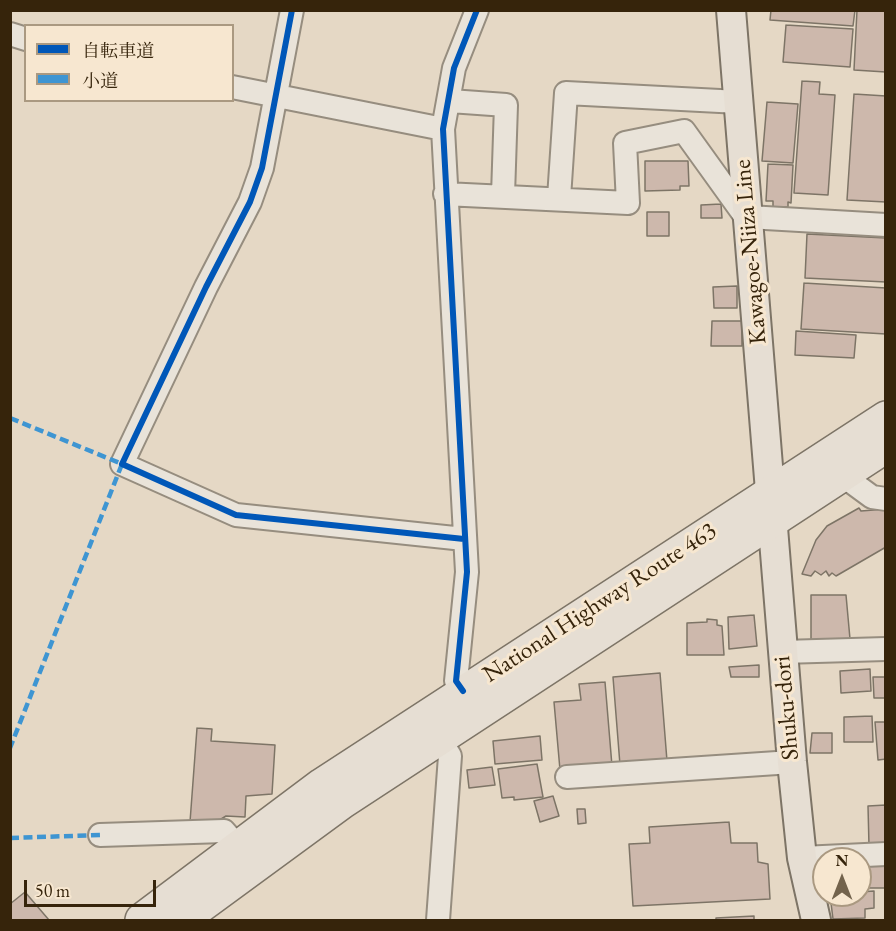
<!DOCTYPE html>
<meta charset="utf-8">
<style>
body{margin:0}
#map{position:relative;width:896px;height:931px;overflow:hidden;background:#e5d8c5;font-family:"EB Garamond","Noto Serif JP",serif}
canvas{display:block}
.frame{position:absolute;inset:0;border:12px solid #36240b;pointer-events:none}
.legend{position:absolute;left:24px;top:24px;width:210px;height:78px;box-sizing:border-box;background:#f7e7d0;border:2px solid #aa9981;margin:0;padding:8px 10px;list-style:none;font-size:18px;color:#36240b}
.legend li{display:flex;align-items:center;gap:12px;height:30px}
.legend b{width:30px;border:2px solid #aa9981}
.north{position:absolute;left:812px;top:847px;width:60px;height:60px;box-sizing:border-box;background:#f7e7d0;border:2px solid #aa9981;border-radius:50%;rotate:0deg;font-size:16px;font-weight:700;line-height:24px;text-align:center;color:#36240b}
.north::after{content:'';display:block;margin:auto;width:21px;height:27px;background:#73634c;clip-path:polygon(50% 0,100% 100%,50% 72%,0 100%)}
.scale{position:absolute;left:24px;top:880px;width:132px;height:27px;box-sizing:border-box;border:3px solid #36240b;border-top:0;padding-left:8px;font-size:18px;line-height:21px;white-space:nowrap;color:#36240b;-webkit-text-stroke:4px #f7e7d0;paint-order:stroke}
</style>
<div id="map">
<canvas width="896" height="931"></canvas>
<div class="frame"></div>
<ul class="legend">
<li><b style="height:8px;background:#0057b8"></b>自転車道</li>
<li><b style="height:8px;background:#3e95d2"></b>小道</li>
</ul>
<div class="north">N</div>
<div class="scale">50 m</div>
</div>
<script>
const c = document.querySelector('canvas').getContext('2d');
c.lineJoin = 'round';
function paint(path, color) { c.fillStyle = color; c.fill(path, 'evenodd'); }
const shape = rows => new Path2D(rows.map(r => 'M' + r).join(''));
function stroke(path, color, width, dash) { c.strokeStyle = color; c.lineWidth = width; c.lineCap = dash ? 'butt' : 'round'; c.setLineDash(dash || []); c.stroke(path); }
function drawText(font, color, halo, rows, align = 'center') {
  c.font = font + ' "EB Garamond",serif'; c.lineWidth = 6; c.setLineDash([]); c.textBaseline = 'middle'; c.strokeStyle = halo; c.fillStyle = color; for (const [text, x, y, turn = 0] of rows) {
    c.save(); c.translate(x, y); c.rotate((+turn || 0) * Math.PI / 180); c.textAlign = isNaN(turn) ? turn : align; if (halo) c.strokeText(text, 0, 0); c.fillText(text, 0, 0); c.restore();
  }
}
const building = shape([
 [771,10,855,10,853,26,770,20,771,10],
 [857,10,886,10,886,72,854,70,857,10],
 [786,25,853,29,850,67,783,62,786,25],
 [802,81,820,82,819,94,835,95,828,195,794,193,802,81],
 [854,94,886,96,886,202,847,200,854,94],
 [767,102,798,104,793,163,762,161,767,102],
 [645,161,688,161,689,186,680,186,680,190,645,191,645,161],
 [768,164,793,165,791,203,788,202,788,207,773,207,773,201,766,201,768,164],
 [721,204,722,218,701,218,701,205,721,204],
 [647,212,669,212,669,236,647,236,647,212],
 [807,234,886,238,886,282,805,278,807,234],
 [804,283,886,288,886,334,801,329,804,283],
 [737,286,737,308,714,308,713,287,737,286],
 [712,321,742,321,742,346,711,346,712,321],
 [796,331,856,335,854,358,795,355,796,331],
 [859,508,861,511,886,509,886,547,836,576,832,573,829,576,826,571,821,575,815,571,811,576,802,574,816,540,827,526,859,508],
 [811,595,846,595,850,639,811,640,811,595],
 [754,615,757,646,729,649,728,617,754,615],
 [707,619,717,620,717,625,722,626,724,655,687,655,687,623,707,622,707,619],
 [759,665,759,677,731,677,729,667,759,665],
 [870,669,871,691,841,693,840,671,870,669],
 [660,673,667,761,620,765,613,677,660,673],
 [873,677,886,677,886,698,874,698,873,677],
 [605,682,612,766,560,770,554,702,581,700,579,684,605,682],
 [872,716,873,742,844,742,844,717,872,716],
 [875,722,886,722,886,759,878,760,875,722],
 [197,728,212,729,211,741,275,745,272,794,246,796,245,817,226,816,213,824,190,822,197,728],
 [812,733,832,733,832,753,810,753,812,733],
 [540,736,542,760,495,764,493,741,540,736],
 [537,764,543,797,514,800,514,797,502,798,498,769,537,764],
 [492,767,495,785,469,788,467,770,492,767],
 [553,796,559,816,540,822,534,801,553,796],
 [886,805,886,846,869,846,868,806,886,805],
 [577,809,585,809,586,823,578,824,577,809],
 [729,822,731,843,757,843,758,862,768,864,770,899,633,906,629,844,650,843,649,827,729,822],
 [886,864,886,888,862,888,861,865,886,864],
 [874,891,874,908,865,909,865,918,833,919,830,895,860,895,860,892,874,891],
 [25,892,49,920,10,920,10,904,25,892],
 [754,916,754,920,716,920,716,918,754,916]
]);
const minor = shape([
 [292,10,262,168,250,202,206,287,122,464,236,515,464,539],
 [10,34,26,39],
 [232,87,443,129],
 [450,101,506,105,503,195],
 [445,194,628,203,625,143,684,131,748,220],
 [559,198,566,93,739,102],
 [748,217,886,225],
 [842,475,872,497,886,499],
 [782,652,886,649],
 [463,691,456,681,467,572,443,129,454,68,477,10],
 [567,777,792,762],
 [100,835,224,831,238,847],
 [802,858,886,854],
 [438,920,450,756,439,738]
]);
const major = shape([
 [731,10,792,762,802,858,816,920]
]);
const highway = shape([
 [142,920,322,785,886,418],
 [181,920,342,802,886,446]
]);
const quiet = shape([
 [10,418,122,464,10,748],
 [10,838,100,835]
]);
const cycleway = shape([
 [292,10,262,168,250,202,206,287,122,464,236,515,464,539],
 [463,691,456,681,467,572,443,129,454,68,477,10]
]);
const streetNames = [
 ["Kawagoe-Niiza Line",751,252,-95],
 ["National Highway Route 463",600,603,-33],
 ["Shuku-dori",787,708,-95]
];
paint(building, '#cdb8ac');
stroke(building, '#7d7466', 1.5);
stroke(minor, '#968d7f', 26);
stroke(major, '#7d7466', 32);
stroke(highway, '#7d7466', 36);
stroke(minor, '#e9e3d9', 22);
stroke(major, '#e6ded3', 28);
stroke(highway, '#e6ded3', 33);
stroke(quiet, '#3e95d2', 4.5, [9, 4.5]);
stroke(cycleway, '#0057b8', 6);
drawText('24px', '#36240b', '#f7e7d0', streetNames);
</script>
